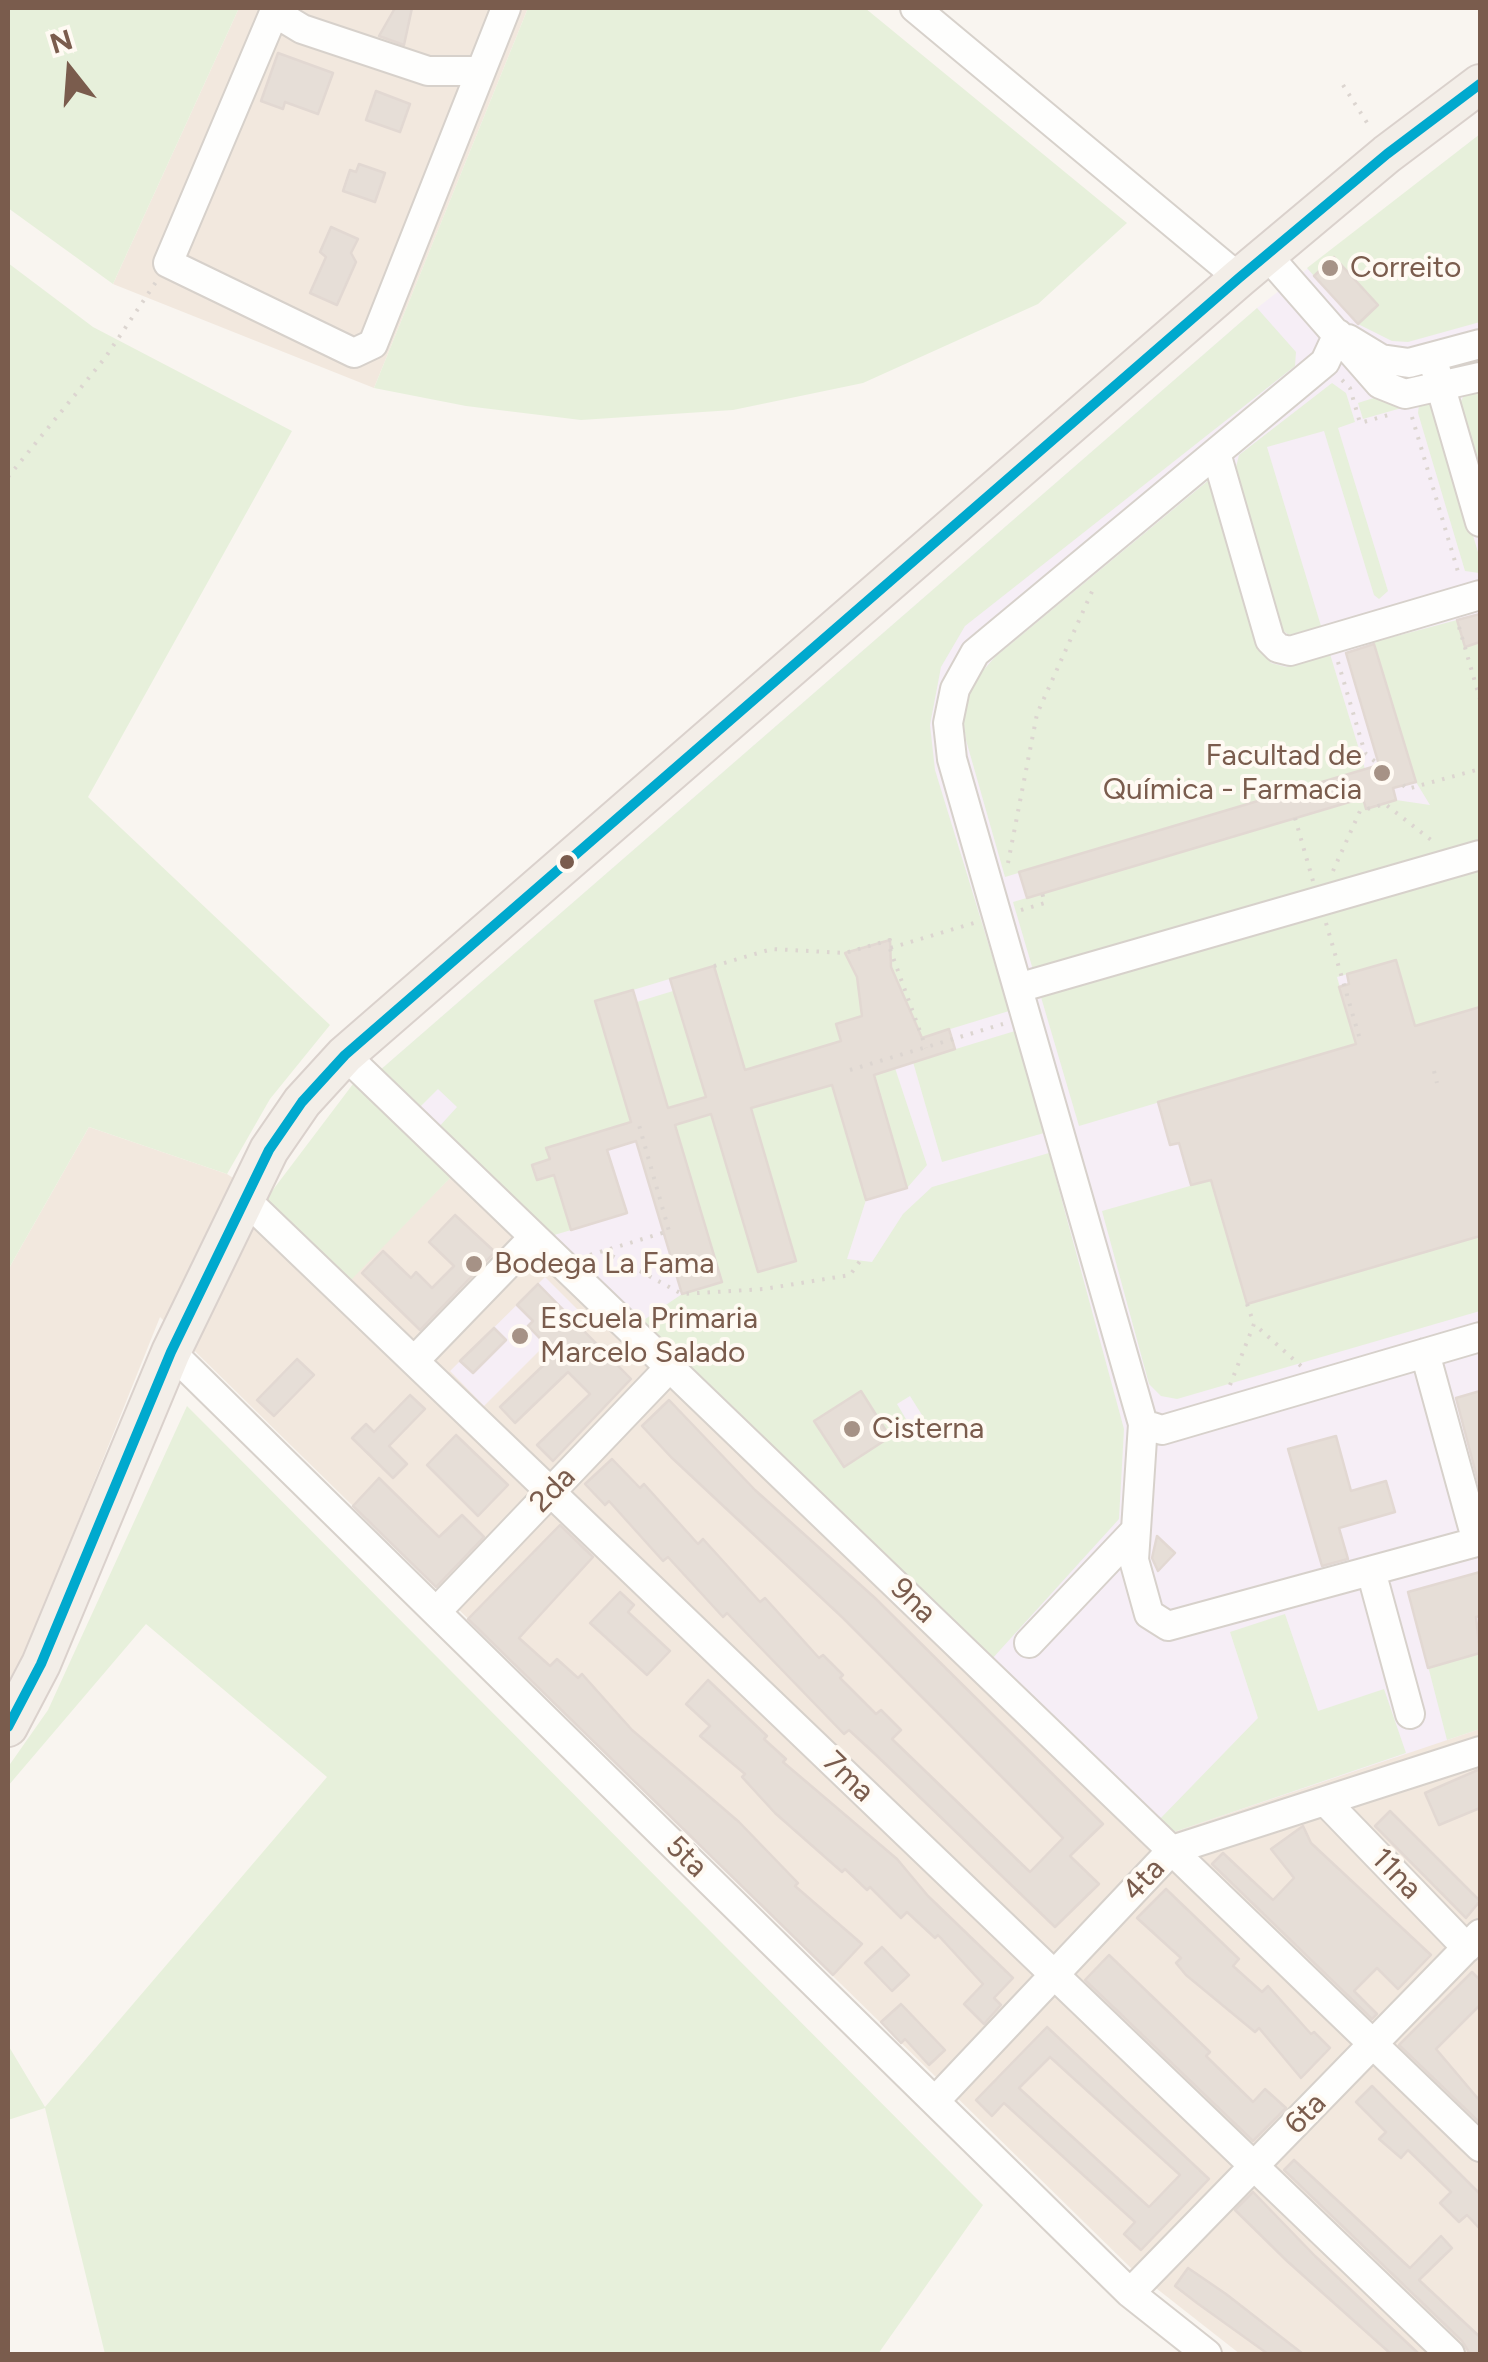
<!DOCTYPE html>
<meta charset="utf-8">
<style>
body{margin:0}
#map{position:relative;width:1488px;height:2362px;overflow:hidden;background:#f9f5f0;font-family:Figtree,sans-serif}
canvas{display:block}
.frame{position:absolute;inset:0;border:10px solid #7a5c4d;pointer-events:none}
.north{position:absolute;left:20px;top:20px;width:100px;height:100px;-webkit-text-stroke:8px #fffaf3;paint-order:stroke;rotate:343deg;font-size:28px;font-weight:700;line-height:40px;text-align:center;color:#7a5c4d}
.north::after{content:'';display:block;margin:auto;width:35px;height:45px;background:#7a5c4d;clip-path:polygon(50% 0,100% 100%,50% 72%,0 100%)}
</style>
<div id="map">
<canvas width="1488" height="2362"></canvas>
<div class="frame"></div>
<div class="north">N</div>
</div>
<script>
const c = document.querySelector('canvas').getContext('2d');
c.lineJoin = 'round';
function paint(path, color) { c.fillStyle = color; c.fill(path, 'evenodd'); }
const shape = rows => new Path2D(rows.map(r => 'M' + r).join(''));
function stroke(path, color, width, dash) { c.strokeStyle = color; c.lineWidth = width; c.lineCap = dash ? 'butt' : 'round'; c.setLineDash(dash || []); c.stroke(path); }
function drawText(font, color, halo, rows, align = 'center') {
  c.font = font + ' Figtree,sans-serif'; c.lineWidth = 8; c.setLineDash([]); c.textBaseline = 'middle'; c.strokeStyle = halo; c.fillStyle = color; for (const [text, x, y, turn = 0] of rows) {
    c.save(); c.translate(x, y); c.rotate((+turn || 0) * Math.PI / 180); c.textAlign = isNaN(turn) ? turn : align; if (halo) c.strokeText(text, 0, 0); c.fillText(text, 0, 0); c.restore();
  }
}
const residential = shape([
 [239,8,528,8,374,388,113,284],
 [89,1127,227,1174,266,1199,350,1280,469,1158,1480,1729,1480,2354,1240,2354,1133,2270,160,1317,8,1696,8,1270]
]);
const education = shape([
 [1480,134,1480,1729,1171,1833,379,1071,1257,308],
 [545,1277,579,1311,484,1406,450,1371]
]);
const green = shape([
 [8,8,239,8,113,284,8,208],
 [528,8,865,8,1127,223,1038,304,863,383,733,410,581,420,466,406,374,388],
 [1480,134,1480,322,1408,342,1392,341,1358,324,1378,305,1335,257,1314,276,1307,268],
 [8,263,93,327,292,431,88,797,330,1025,270,1099,227,1174,89,1127,8,1270],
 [1257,308,1296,352,1295,366,965,626,941,667,930,725,935,770,1009,1011,921,1038,891,967,889,940,846,953,857,977,866,1044,835,1043,745,1070,713,966,596,1001,631,1122,547,1148,550,1159,532,1165,537,1180,554,1175,571,1230,551,1236,438,1128,457,1107,438,1089,418,1109,379,1071],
 [1332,383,1346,393,1355,422,1338,428,1388,591,1379,599,1374,595,1324,431,1267,447,1321,626,1289,635,1279,628,1234,475,1239,455],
 [1480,390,1480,472,1460,403,1464,395],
 [1383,395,1405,407,1363,419,1358,403],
 [1429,402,1435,407,1480,559,1479,573,1465,571,1418,413,1419,405],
 [1210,479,1263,651,1271,663,1286,667,1330,654,1365,769,1005,877,966,740,963,717,971,684,995,657],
 [1457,620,1465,646,1480,642,1480,1007,1415,1026,1396,960,1337,977,1356,1044,1079,1126,1013,902,1363,798,1367,809,1396,800,1430,805,1416,782,1374,642],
 [673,991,706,1097,668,1108,637,1002],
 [1015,1031,1044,1133,942,1162,913,1062],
 [895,1068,927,1165,907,1188,874,1075],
 [353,1084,451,1177,350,1281,266,1199],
 [832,1085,866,1200,847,1259,872,1262,903,1214,932,1187,1049,1153,1124,1429,1119,1519,991,1660,641,1322,682,1294,721,1282,675,1125,711,1114,758,1272,795,1261,751,1108],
 [910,1396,927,1423,913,1431,897,1404],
 [1211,1180,1247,1303,1480,1236,1480,1311,1177,1399,1161,1396,1149,1384,1102,1211],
 [187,1406,983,2205,878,2354,105,2354,45,2108,8,2120,8,2045,45,2107,327,1777,146,1624,8,1786,8,1767,48,1710],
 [1285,1614,1318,1711,1384,1689,1406,1753,1171,1833,1158,1821,1258,1718,1230,1632],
 [1480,1653,1480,1729,1447,1740,1428,1666]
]);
const building = shape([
 [395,8,412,8,404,45,379,36,395,8],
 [278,53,333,73,318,114,285,102,283,109,261,101,278,53],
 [376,91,410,104,400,132,366,120,376,91],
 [359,164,385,173,375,202,343,191,350,170,356,172,359,164],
 [331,227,358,239,351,253,356,262,337,305,310,293,326,257,320,252,331,227],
 [1334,257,1378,305,1358,324,1314,276,1334,257],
 [1480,614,1480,642,1465,647,1457,620,1480,614],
 [1374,644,1416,782,1393,788,1396,800,1366,809,1363,798,1027,898,1019,872,1379,765,1346,653,1374,644],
 [890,940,891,967,922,1038,949,1029,955,1049,874,1075,907,1188,866,1200,832,1085,751,1108,796,1261,758,1272,711,1114,675,1125,722,1282,682,1294,636,1141,607,1150,627,1213,571,1230,554,1175,537,1180,532,1165,550,1159,546,1148,631,1122,595,1001,633,990,668,1108,706,1097,670,979,714,966,745,1070,841,1041,836,1024,862,1016,857,977,845,953,890,940],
 [1396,960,1415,1026,1480,1007,1480,1236,1247,1304,1211,1180,1191,1185,1179,1143,1170,1145,1158,1102,1356,1044,1339,987,1349,984,1347,974,1396,960],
 [455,1215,495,1252,420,1330,362,1273,383,1251,411,1278,416,1272,432,1288,454,1266,429,1242,455,1215],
 [538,1284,631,1379,553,1461,537,1445,590,1394,568,1372,515,1423,500,1407,555,1354,528,1326,533,1321,517,1305,538,1284],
 [494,1328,506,1340,473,1373,460,1361,494,1328],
 [297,1359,314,1375,274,1416,257,1400,297,1359],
 [861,1391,890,1437,844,1467,814,1421,861,1391],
 [1480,1391,1480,1489,1456,1398,1480,1391],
 [410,1395,425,1409,389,1446,407,1464,393,1478,352,1438,366,1424,374,1432,410,1395],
 [669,1400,755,1490,875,1598,1103,1824,1070,1856,1099,1884,1055,1927,876,1755,849,1730,844,1734,727,1613,723,1617,668,1557,663,1561,609,1501,605,1505,585,1484,612,1459,640,1488,644,1484,698,1544,703,1539,760,1602,765,1598,819,1658,823,1655,843,1675,840,1678,876,1714,881,1710,901,1730,892,1739,1030,1872,1063,1838,843,1618,671,1457,642,1426,669,1400],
 [456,1435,508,1485,478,1516,427,1465,456,1435],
 [1336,1436,1351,1491,1386,1481,1395,1512,1339,1528,1348,1559,1322,1566,1288,1449,1336,1436],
 [379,1478,439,1537,462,1515,484,1537,436,1587,353,1506,379,1478],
 [560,1525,593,1557,519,1638,550,1666,557,1659,578,1678,582,1674,632,1730,739,1822,798,1883,795,1886,862,1944,833,1975,468,1619,560,1525],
 [1157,1536,1175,1553,1158,1571,1152,1558,1157,1536],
 [1480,1572,1480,1616,1476,1617,1480,1653,1428,1668,1408,1592,1480,1572],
 [620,1592,634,1605,628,1612,670,1651,647,1675,590,1623,620,1592],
 [708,1680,767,1736,764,1739,786,1759,783,1762,897,1859,928,1896,1013,1978,994,1998,1001,2005,984,2024,964,2004,983,1984,938,1935,935,1938,907,1912,901,1918,870,1887,867,1890,845,1869,842,1872,775,1813,742,1777,745,1774,700,1736,710,1726,686,1704,708,1680],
 [1480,1769,1480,1808,1439,1825,1425,1793,1480,1769],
 [1390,1811,1480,1901,1466,1918,1375,1826,1390,1811],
 [1303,1826,1311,1843,1431,1955,1398,1989,1377,1968,1354,1991,1377,2014,1372,2019,1212,1864,1223,1853,1273,1900,1294,1878,1271,1849,1303,1826],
 [1166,1889,1239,1959,1233,1966,1262,1992,1268,1986,1311,2034,1314,2032,1330,2048,1301,2078,1259,2028,1255,2032,1186,1975,1176,1963,1181,1958,1137,1918,1166,1889],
 [882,1947,909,1975,892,1991,865,1963,882,1947],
 [1109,1955,1210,2052,1206,2056,1253,2102,1265,2089,1286,2108,1253,2141,1085,1980,1109,1955],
 [1472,1972,1480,1980,1480,2005,1436,2049,1480,2101,1480,2123,1399,2045,1472,1972],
 [901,2004,945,2050,929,2065,905,2039,901,2043,881,2022,901,2004],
 [1047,2027,1209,2179,1141,2250,1124,2234,1135,2222,1004,2103,992,2116,976,2100,1047,2027],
 [1050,2057,1180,2175,1149,2207,1019,2088,1050,2057],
 [1372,2086,1480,2194,1480,2229,1467,2215,1459,2222,1440,2203,1451,2192,1408,2150,1401,2158,1379,2139,1386,2132,1356,2102,1372,2086],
 [1294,2160,1410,2268,1441,2236,1452,2248,1419,2280,1480,2337,1480,2354,1470,2354,1462,2341,1284,2170,1294,2160],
 [1253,2192,1315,2256,1419,2354,1391,2354,1287,2261,1235,2210,1253,2192],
 [1188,2268,1226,2294,1303,2354,1268,2354,1197,2303,1175,2286,1188,2268]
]);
const path = shape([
 [1343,85,1371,129],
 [1342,380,1350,388,1360,423,1392,414],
 [1412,417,1459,575],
 [8,477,105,358,156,282],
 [1459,627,1480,699],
 [1338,662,1365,753,1379,765],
 [1403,785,1407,789,1480,769],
 [1295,818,1313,881],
 [1008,863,1037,714,1094,587],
 [1333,871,1360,811,1385,804,1435,843],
 [1021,910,1045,903,1042,893],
 [1326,923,1361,1043],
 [890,949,926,1048],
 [714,966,772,949,845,953,890,940,890,948,974,923],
 [850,1070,1003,1024],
 [1434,1071,1437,1083],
 [603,1251,682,1294,764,1289,850,1275,860,1261],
 [590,1255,669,1231,639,1125],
 [1247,1304,1254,1324],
 [1230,1385,1254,1324,1301,1366]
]);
const minor = shape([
 [276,8,168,263,354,353,373,344,506,8],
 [915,8,1239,278],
 [274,12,302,29,428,71,481,71],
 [1267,255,1380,384,1405,394,1480,377],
 [1338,334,1325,362,975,653,955,689,948,723,952,759,1143,1424,1162,1430,1480,1337],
 [1348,339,1381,359,1409,363,1480,344],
 [1432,357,1480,522],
 [1216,453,1270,640,1278,648,1290,651,1480,595],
 [1018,988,1480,855],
 [345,1055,1480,2147],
 [245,1199,1450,2354],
 [171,1352,1130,2293,1207,2354],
 [1425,1353,1477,1542],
 [414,1361,534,1237],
 [1143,1424,1134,1560,1149,1614,1168,1626,1480,1541],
 [1371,1571,1410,1714],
 [436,1612,670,1367],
 [1029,1643,1136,1530],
 [1325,1801,1467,1948],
 [935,2101,1172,1850,1480,1751],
 [1130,2293,1480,1934]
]);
const major = shape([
 [8,1727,41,1664,171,1352,269,1150,302,1102,345,1055,1239,278,1387,154,1480,84]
]);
const bus1 = shape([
 [8,1727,41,1664,171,1352,269,1150,302,1102,345,1055,1239,278,1387,154,1480,84]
]);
const markers = [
 [1330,268,10,"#a69286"],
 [1382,773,10,"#a69286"],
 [567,862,9,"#7a5c4d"],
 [474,1264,10,"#a69286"],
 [520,1336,10,"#a69286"],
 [852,1429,10,"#a69286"]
];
const poiNames = [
 ["Correito",1350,268],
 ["Facultad de",1362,756,"right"],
 ["Química - Farmacia",1362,790,"right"],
 ["Bodega La Fama",494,1264],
 ["Escuela Primaria",540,1319],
 ["Marcelo Salado",540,1353],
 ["Cisterna",872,1429]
];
const streetNames = [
 ["2da",553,1490,-46],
 ["9na",913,1601,44],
 ["7ma",848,1777,44],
 ["5ta",686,1857,44],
 ["11na",1396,1874,46],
 ["4ta",1144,1880,-47],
 ["6ta",1306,2114,-46]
];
paint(residential, '#f2e8de');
paint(education, '#f6eef6');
paint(green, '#e7f0db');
paint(building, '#e6ded7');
stroke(building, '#e2d8d2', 2.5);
stroke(minor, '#d7d1cb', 32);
stroke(major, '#dad1cc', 42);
stroke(path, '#dcd5d0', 4, [2.5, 8]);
stroke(minor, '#fefefd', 28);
stroke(major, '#f3eee8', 38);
stroke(bus1, '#00a9ce', 10);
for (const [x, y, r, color] of markers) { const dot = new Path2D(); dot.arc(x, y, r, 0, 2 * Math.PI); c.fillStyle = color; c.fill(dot); stroke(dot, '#fffaf3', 4); }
drawText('30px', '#7a5c4d', '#fffaf3', poiNames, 'left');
drawText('30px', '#7a5c4d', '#fffaf3', streetNames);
</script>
